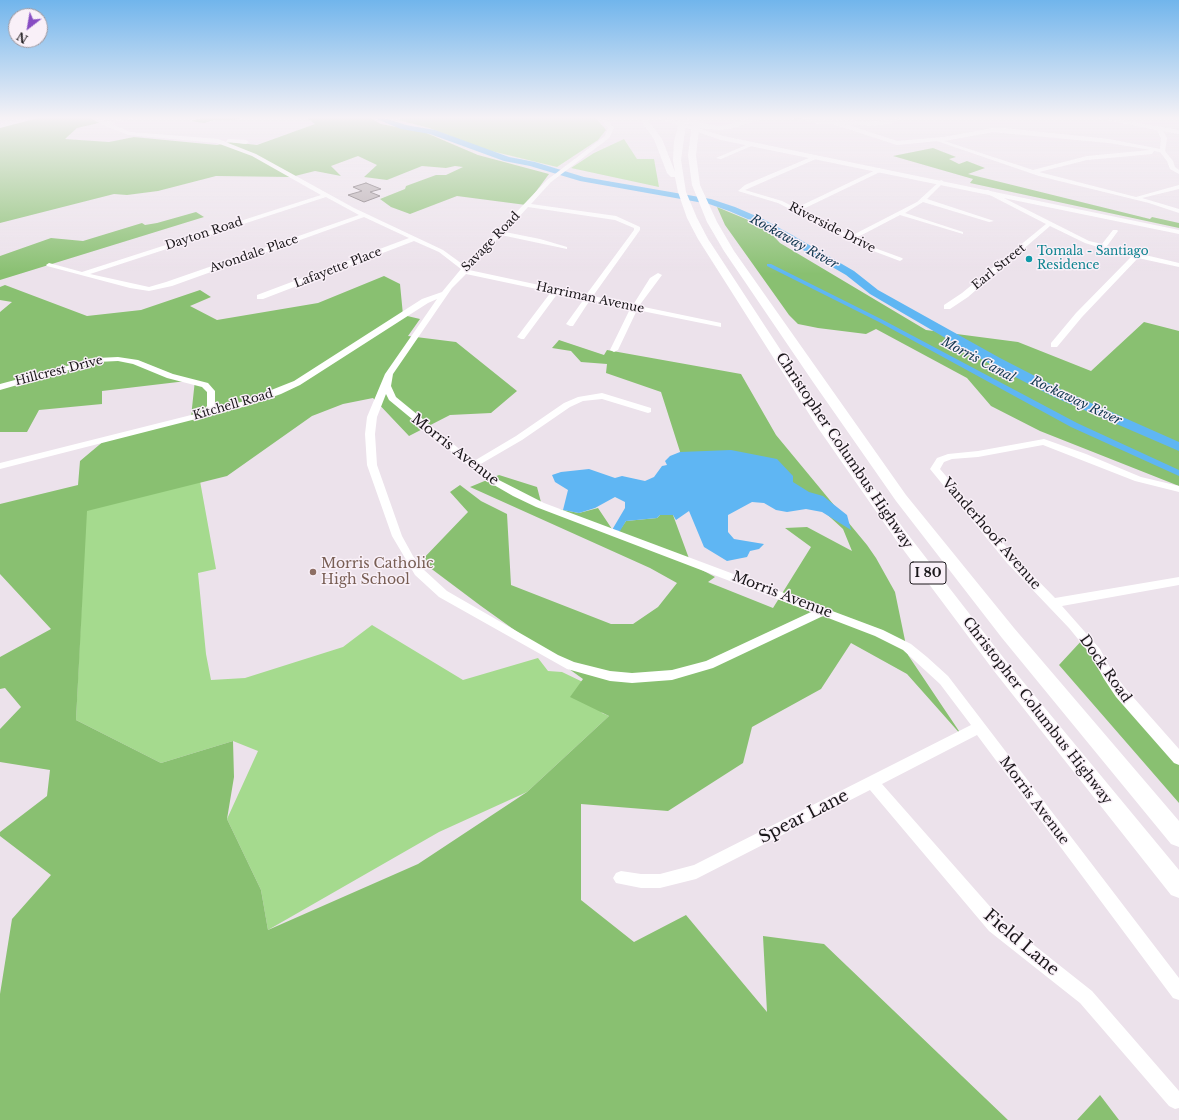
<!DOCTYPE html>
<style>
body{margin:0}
#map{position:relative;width:1179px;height:1120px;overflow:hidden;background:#ece2eb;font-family:"Libre Baskerville",serif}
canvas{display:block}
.north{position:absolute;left:8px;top:8px;width:40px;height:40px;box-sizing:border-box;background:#f9f0f8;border:1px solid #a0999f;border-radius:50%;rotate:211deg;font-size:11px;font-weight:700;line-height:16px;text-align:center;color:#1a171a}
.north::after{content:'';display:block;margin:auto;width:14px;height:18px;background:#874cc3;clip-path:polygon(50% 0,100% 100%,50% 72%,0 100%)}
</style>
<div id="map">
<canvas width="1179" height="1120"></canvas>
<div class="north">N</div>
</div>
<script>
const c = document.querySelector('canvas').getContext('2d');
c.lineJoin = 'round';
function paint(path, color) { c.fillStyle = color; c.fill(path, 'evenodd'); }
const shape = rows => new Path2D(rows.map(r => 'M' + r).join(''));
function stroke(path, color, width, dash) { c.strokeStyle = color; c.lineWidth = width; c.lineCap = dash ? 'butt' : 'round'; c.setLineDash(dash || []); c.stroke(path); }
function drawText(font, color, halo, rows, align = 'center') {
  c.font = font + ' "Libre Baskerville",serif'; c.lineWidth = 3; c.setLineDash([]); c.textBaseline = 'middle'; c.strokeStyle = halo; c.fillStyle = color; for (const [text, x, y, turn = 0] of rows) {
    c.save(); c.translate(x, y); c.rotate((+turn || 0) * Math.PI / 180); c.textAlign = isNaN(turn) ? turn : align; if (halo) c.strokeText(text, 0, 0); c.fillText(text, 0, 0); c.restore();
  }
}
const green = shape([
 [399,118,596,118,606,130,598,140,557,167,487,150,429,128,402,121],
 [624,139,637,159,654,159,659,187,571,168,594,153],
 [200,481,216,569,198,573,206,654,211,680,245,678,343,647,372,625,463,680,538,658,548,671,562,672,587,684,602,713,609,716,527,792,439,832,268,930,261,890,227,819,258,751,233,741,161,763,76,720,86,510]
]);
const forest = shape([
 [36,118,93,118,103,122,77,128,65,139,109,142,134,137,217,145,231,142,257,145,315,124,307,118,370,118,381,124,424,132,478,155,549,174,526,205,457,196,410,214,391,207,380,199,405,189,406,186,436,175,446,175,463,167,455,166,446,168,422,166,387,180,364,177,377,165,358,156,331,166,341,176,315,171,291,177,216,176,158,191,127,195,114,194,0,223,0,126],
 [201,118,244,118,231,120,214,120,204,123,191,121],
 [933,148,956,157,949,159,959,164,967,161,985,168,968,174,1150,219,1152,217,1179,223,1179,228,970,183,973,179,893,156],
 [717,207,765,227,780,243,926,330,1018,342,1091,371,1144,322,1179,331,1179,486,1040,431,991,406,967,378,876,329,866,334,818,328,798,324,789,315,725,225],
 [196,212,204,217,0,280,0,256,51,238,83,241,142,223,145,225,157,223],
 [384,276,400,284,403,315,420,319,408,336,456,342,517,391,491,413,450,415,409,436,373,398,343,404,312,416,227,476,87,511,76,720,161,763,233,741,234,777,227,819,261,890,268,930,418,864,527,792,609,716,570,697,583,679,481,606,421,561,468,512,450,492,460,485,481,501,507,514,511,585,611,624,633,624,658,607,677,583,650,568,470,487,499,475,537,487,542,506,579,513,598,508,612,529,619,531,626,521,657,518,660,515,673,515,691,564,715,577,708,582,773,608,811,547,785,528,807,527,852,551,843,529,819,507,683,461,661,392,606,373,607,364,581,362,571,351,552,348,559,340,604,355,607,350,741,374,776,435,867,545,876,558,895,592,908,655,963,737,907,674,851,643,821,689,752,727,743,763,668,811,581,804,581,900,634,942,686,915,767,1012,763,936,824,944,1008,1120,0,1120,0,994,12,919,51,875,0,836,0,832,47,796,50,770,0,762,0,729,21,707,5,688,0,689,0,657,51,629,0,574,0,504,78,485,80,461,105,440,191,417,195,380,102,391,102,404,39,410,27,432,0,432,0,312,12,302,0,300,0,287,5,285,87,316,141,310,200,290,211,297,190,306,217,320,318,303],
 [1084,638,1119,687,1179,751,1179,803,1059,665],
 [1100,1095,1119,1120,1077,1120]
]);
const water = shape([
 [731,450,777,459,793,476,793,482,809,492,823,496,847,515,851,530,822,512,806,509,787,512,776,510,764,503,752,502,728,515,728,532,734,539,764,544,759,549,750,551,747,557,727,561,704,547,689,511,676,520,673,515,660,515,657,518,626,521,620,531,612,530,625,508,625,502,615,497,595,508,579,513,563,510,568,490,555,482,552,475,561,472,589,469,615,478,622,476,645,481,654,477,662,466,667,465,665,461,670,456,680,452]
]);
const canal = shape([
 [767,264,771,264,883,320,1077,423,1179,470,1179,476,1071,427,879,322,767,266,767,264]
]);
const river = shape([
 [374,118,384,118,406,125,435,130,509,157,535,162,584,177,711,199,735,207,763,219,792,235,854,271,878,290,1000,358,1064,391,1179,442,1179,451,1054,397,990,364,870,294,846,275,784,239,757,223,729,211,709,204,580,181,530,166,504,161,430,134,401,129,374,118]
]);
const building = shape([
 [366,183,381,189,370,192,380,196,364,202,348,195,362,191,353,187,366,183]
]);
const minor = shape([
 [31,118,38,118,0,128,0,124,31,118],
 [90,118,95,118,107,122,134,118,111,124,130,132,218,139,256,154,354,208,443,250,465,266,547,180,605,136,608,128,601,118,605,118,614,128,609,138,551,182,531,204,616,216,640,227,640,230,593,296,633,305,650,278,658,273,662,275,639,306,721,323,721,327,637,310,618,350,614,352,610,350,630,309,590,300,573,326,570,326,566,324,584,299,558,293,524,339,521,339,517,337,551,292,466,274,452,288,393,374,391,386,396,397,474,461,516,436,564,403,578,397,602,393,651,408,651,412,648,413,602,399,583,401,570,407,522,440,479,465,493,477,544,503,883,630,911,644,927,657,948,676,1179,978,1179,1000,1173,998,977,735,882,784,1001,919,1092,991,1179,1091,1179,1108,1175,1109,1169,1106,1080,1003,989,931,870,790,696,879,660,888,641,888,616,883,613,878,616,873,621,871,641,874,660,874,694,865,971,725,940,684,903,650,875,636,823,616,713,668,672,680,632,683,610,681,567,669,439,597,415,575,392,536,367,465,365,434,367,417,385,374,437,299,428,303,300,385,281,394,247,406,0,469,0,463,207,411,207,392,202,387,167,378,133,364,118,361,97,362,0,390,0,384,97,358,118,357,138,360,173,374,208,383,215,391,215,409,241,402,294,381,422,299,442,292,461,269,439,252,414,241,263,299,257,299,257,295,409,238,364,217,172,286,149,291,130,288,47,266,46,265,49,263,82,272,321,195,252,156,217,143,129,135,103,125,90,118],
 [326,197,359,215,166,282,149,287,90,274,326,197],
 [528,207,615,220,634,228,634,230,586,295,469,270,501,235,567,249,567,247,540,239,505,232,528,207],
 [386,394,389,400,487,481,513,496,536,507,811,612,706,661,672,670,632,673,610,671,574,662,558,655,447,591,423,569,413,556,402,536,377,465,375,434,377,417,386,394],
 [793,118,874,122,900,118,892,123,874,126,845,124,897,141,944,137,993,128,1003,128,1109,139,1160,149,1161,138,1157,130,1098,118,1106,118,1179,130,1179,134,1163,131,1167,138,1165,151,1173,161,1175,167,1179,170,1179,174,1170,169,1167,161,1160,152,1154,151,1152,154,1087,160,1039,172,1136,197,1179,185,1179,189,1142,198,1179,209,1179,213,1149,203,1039,176,937,141,897,145,833,124,820,124,795,119,793,118],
 [993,132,1109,143,1151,150,1087,156,1033,170,944,141,993,132],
 [228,139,246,140,249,142,246,144,226,142,228,139],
 [751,143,756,144,721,159,716,158,751,143],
 [816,155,818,158,745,190,782,201,796,208,880,168,882,171,801,210,851,236,917,202,941,180,943,181,943,183,927,199,994,221,989,222,923,202,905,213,963,232,963,234,900,215,856,238,872,247,902,258,903,259,900,261,868,249,778,203,738,191,745,185,816,155],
 [984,190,988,190,1089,241,1102,244,1113,230,1117,230,1118,231,1107,246,1179,263,1179,267,1138,258,1082,317,1057,347,1051,347,1051,343,1076,313,1131,257,1085,243,1050,226,968,297,950,309,944,309,944,305,962,293,1046,224,984,192,984,190],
 [1044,439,1086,454,1141,477,1179,486,1179,492,1135,481,1043,445,978,457,952,459,944,462,940,469,1015,557,1055,598,1179,577,1179,585,1062,606,1100,649,1112,671,1126,689,1179,749,1179,765,1174,763,1116,697,1104,679,1091,655,1069,628,1007,563,930,469,937,458,948,454,978,451,1044,439]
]);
const major = shape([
 [658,118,666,118,723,136,1179,230,1179,234,721,140,658,118]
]);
const highway = shape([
 [639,118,646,118,662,139,675,172,673,160,674,142,680,118,686,118,692,121,693,118,699,118,699,123,720,126,732,124,749,118,758,118,758,120,733,128,720,130,699,128,696,155,700,185,717,222,734,251,906,495,1014,628,1179,821,1179,847,1171,844,1002,638,896,501,813,382,724,251,707,222,692,185,688,155,692,125,686,123,681,160,686,192,697,218,708,239,831,427,906,532,1006,661,1179,870,1179,898,1171,895,994,671,896,540,818,428,698,239,687,218,678,192,675,177,671,177,667,173,654,139,639,118]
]);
const markers = [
 [1029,259,4,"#0f9aa8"],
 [313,572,4,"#8d6e63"]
];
const farStreetnames = [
 ["Riverside Drive",832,228,27],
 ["Dayton Road",204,234,-18],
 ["Savage Road",491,242,-46],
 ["Avondale Place",254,254,-19],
 ["Earl Street",999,267,-39],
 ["Lafayette Place",338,268,-21],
 ["Harriman Avenue",590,298,12],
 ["Hillcrest Drive",59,371,-14],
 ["Kitchell Road",233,405,-16]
];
const farCulturenames = [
 ["Tomala - Santiago",1037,252],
 ["Residence",1037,266]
];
const farWaternames = [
 ["Rockaway River",794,242,29],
 ["Morris Canal",978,360,28],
 ["Rockaway River",1076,401,25]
];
const shields = [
 [928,573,36]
];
const shieldNames = [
 ["I 80",928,573]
];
const streetNames = [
 ["Morris Avenue",455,450,38],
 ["Christopher Columbus Highway",844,451,56],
 ["Vanderhoof Avenue",991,534,49],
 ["Morris Avenue",782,595,21],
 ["Dock Road",1105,669,55],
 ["Christopher Columbus Highway",1037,711,52],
 ["Morris Avenue",1034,801,53]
];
const educationNames = [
 ["Morris Catholic",321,564],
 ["High School",321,580]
];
const nearStreetnames = [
 ["Spear Lane",804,817,-27],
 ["Field Lane",1021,943,40]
];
paint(green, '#a5da8e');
paint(forest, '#89c071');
paint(water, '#5fb6f3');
paint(canal, '#5fb6f3');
paint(river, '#5fb6f3');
paint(building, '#b1a5aa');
stroke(building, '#675c61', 1);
paint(minor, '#fff');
paint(major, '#fff');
paint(highway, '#fff');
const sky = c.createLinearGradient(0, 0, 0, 274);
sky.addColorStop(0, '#71b5ec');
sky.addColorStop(0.43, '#f6f2f6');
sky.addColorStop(1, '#f6f2f600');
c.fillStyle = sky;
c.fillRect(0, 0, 1179, 274);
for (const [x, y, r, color] of markers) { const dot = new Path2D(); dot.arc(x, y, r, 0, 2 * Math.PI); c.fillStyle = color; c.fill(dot); stroke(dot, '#f9f0f8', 1.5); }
drawText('12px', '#1a171a', '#f9f0f8', farStreetnames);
drawText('12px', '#0d838f', '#f9f0f8', farCulturenames, 'left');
drawText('italic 13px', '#133851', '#f9f0f8', farWaternames);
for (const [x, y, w] of shields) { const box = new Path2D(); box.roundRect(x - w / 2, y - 11, w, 22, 3); c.fillStyle = '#f9f0f8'; c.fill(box); stroke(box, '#1a171a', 1); }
drawText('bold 13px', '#1a171a', null, shieldNames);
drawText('14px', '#1a171a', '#f9f0f8', streetNames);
drawText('14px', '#785e54', '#f9f0f8', educationNames, 'left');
drawText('17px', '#1a171a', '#f9f0f8', nearStreetnames);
</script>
